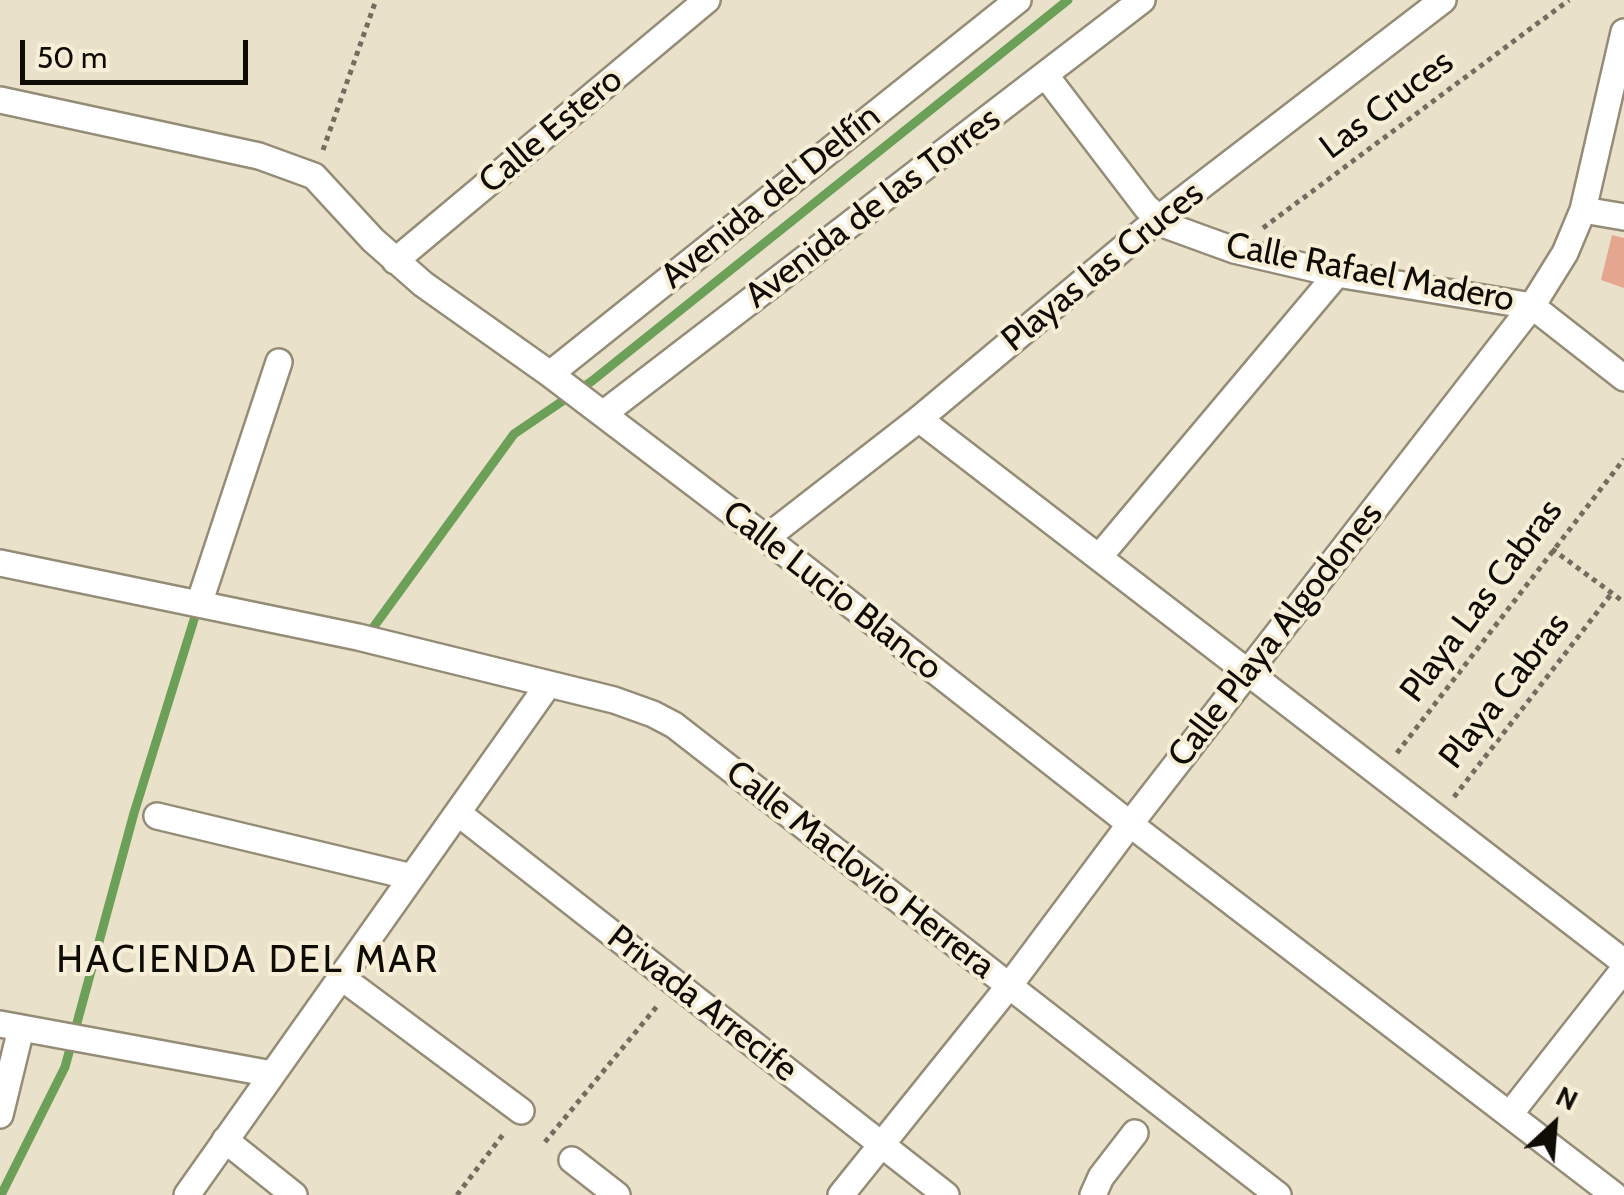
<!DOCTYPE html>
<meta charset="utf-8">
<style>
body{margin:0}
#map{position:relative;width:1624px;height:1195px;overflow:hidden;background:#eae1ca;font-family:Cabin,sans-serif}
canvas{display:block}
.north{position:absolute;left:1504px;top:1075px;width:100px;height:100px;-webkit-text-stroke:8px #f7eed7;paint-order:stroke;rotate:26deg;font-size:28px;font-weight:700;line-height:40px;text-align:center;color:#0f0c05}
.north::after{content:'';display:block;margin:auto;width:35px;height:45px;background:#0f0c05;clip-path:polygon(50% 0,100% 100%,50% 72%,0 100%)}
.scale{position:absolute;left:20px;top:40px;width:228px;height:45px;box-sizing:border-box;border:5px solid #0f0c05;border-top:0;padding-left:12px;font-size:30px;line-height:35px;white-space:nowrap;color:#0f0c05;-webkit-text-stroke:8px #f7eed7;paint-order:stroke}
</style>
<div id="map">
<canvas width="1624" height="1195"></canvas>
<div class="north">N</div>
<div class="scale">50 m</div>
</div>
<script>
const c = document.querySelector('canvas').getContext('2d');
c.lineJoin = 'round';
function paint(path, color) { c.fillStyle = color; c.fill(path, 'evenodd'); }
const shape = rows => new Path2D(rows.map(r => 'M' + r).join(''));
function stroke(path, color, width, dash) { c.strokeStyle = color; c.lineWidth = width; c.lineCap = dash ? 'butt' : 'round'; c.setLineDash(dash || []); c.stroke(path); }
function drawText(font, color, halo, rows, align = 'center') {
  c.font = font + ' Cabin,sans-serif'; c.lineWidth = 8; c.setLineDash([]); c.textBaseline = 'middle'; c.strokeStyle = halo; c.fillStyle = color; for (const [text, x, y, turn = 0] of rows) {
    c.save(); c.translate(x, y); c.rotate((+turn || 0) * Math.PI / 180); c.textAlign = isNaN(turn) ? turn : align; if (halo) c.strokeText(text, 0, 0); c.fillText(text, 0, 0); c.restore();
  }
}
const green = shape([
 [1612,235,1624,238,1624,288,1601,280]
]);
const stream = shape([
 [367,636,514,434,592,381,1068,0],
 [1,1195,65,1067,134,813,197,610,200,610]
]);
const path = shape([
 [323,150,376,0],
 [1263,228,1569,0],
 [1552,549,1624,602],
 [1397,753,1624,459],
 [1454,797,1612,593],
 [545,1142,658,1005],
 [457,1195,505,1132]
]);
const minor = shape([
 [1046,76,1146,207,1168,226,1234,250,1337,274,1532,306,1624,378],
 [0,100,259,156,314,176,373,240,423,284,550,374,766,538,1130,824,1614,1195],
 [1583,210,1624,217],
 [395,261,707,0],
 [550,374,1018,0],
 [603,414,1142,0],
 [919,419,1624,962],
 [766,538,919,419,1158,219,1443,0],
 [1099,557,1337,274],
 [0,563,358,637,614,700,653,714,674,725,1278,1195],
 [199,604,279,362],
 [458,813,946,1195],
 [157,816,412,877],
 [341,977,521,1111],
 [0,1024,272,1074],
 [1510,1114,1624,969],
 [0,1115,21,1029],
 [225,1140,294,1195],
 [572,1160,617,1195],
 [187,1195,548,685],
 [841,1195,1009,986,1130,824,1532,306,1565,253,1583,210,1624,32],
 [1093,1195,1101,1177,1135,1133]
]);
const streetNames = [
 ["Las Cruces",1387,105,-37],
 ["Calle Estero",551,131,-40],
 ["Avenida del Delfín",771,197,-39],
 ["Avenida de las Torres",873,208,-37],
 ["Playas las Cruces",1103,267,-39],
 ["Calle Rafael Madero",1370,273,11],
 ["Calle Lucio Blanco",832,591,38],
 ["Playa Las Cabras",1482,601,-53],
 ["Calle Playa Algodones",1276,635,-52],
 ["Playa Cabras",1505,691,-52],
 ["Calle Maclovio Herrera",860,870,38],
 ["Privada Arrecife",702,1004,38]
];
const neighbourhoodNames = [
 ["HACIENDA DEL MAR",248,961]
];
paint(green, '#e5a690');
stroke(stream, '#6ca058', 9);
stroke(minor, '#948c76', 30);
stroke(path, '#736d5f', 5, [5, 5]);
stroke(minor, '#fff', 25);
drawText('35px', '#0f0c05', '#f7eed7', streetNames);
c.letterSpacing = '2.5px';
drawText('38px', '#0f0c05', '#f7eed7', neighbourhoodNames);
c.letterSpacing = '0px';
</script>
